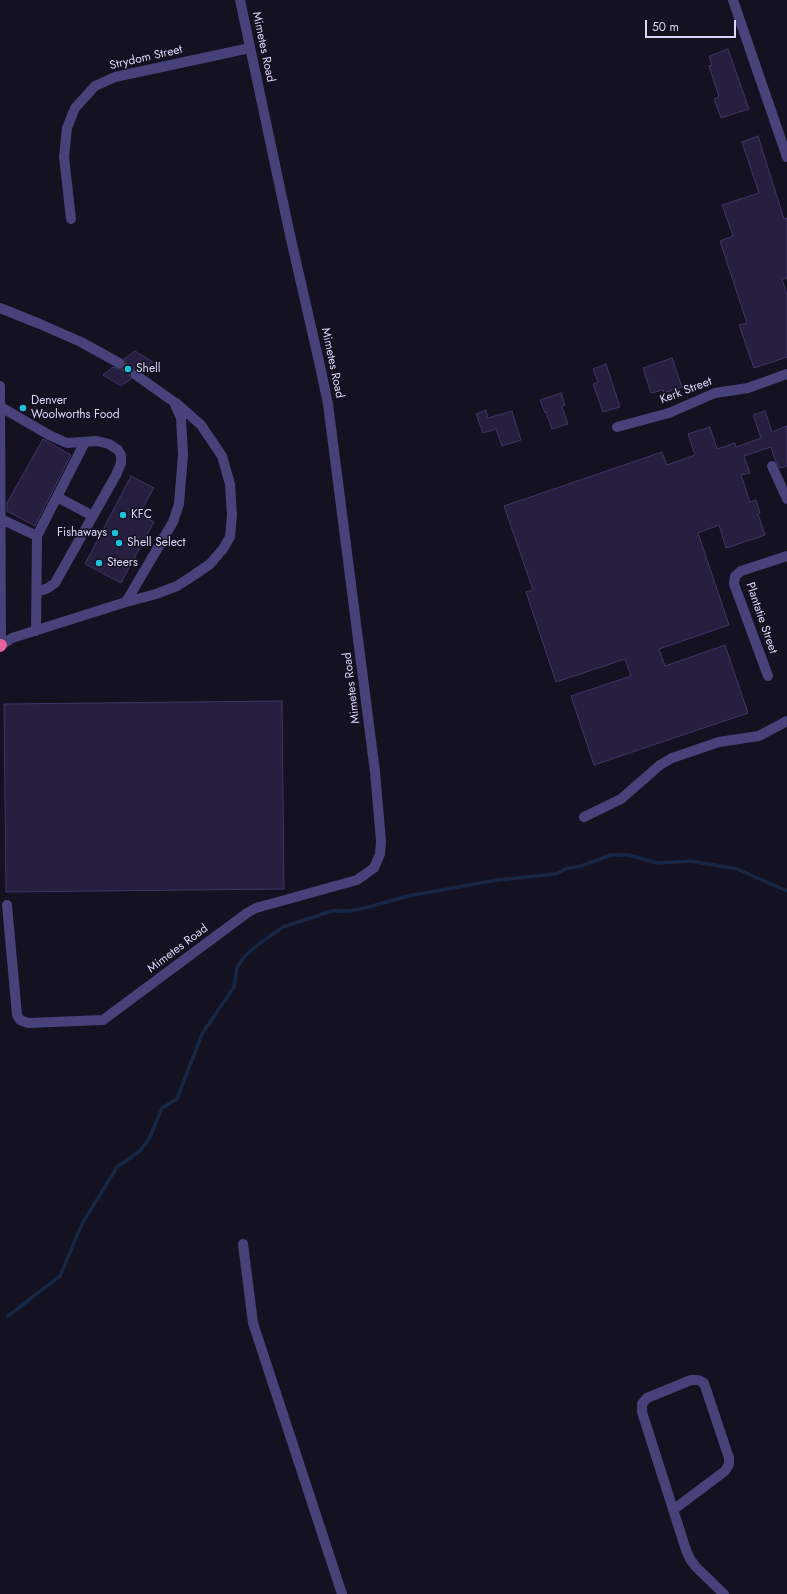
<!DOCTYPE html>
<style>
body{margin:0}
#map{position:relative;width:787px;height:1594px;overflow:hidden;background:#141121;font-family:Jost,sans-serif}
canvas{display:block}
.scale{position:absolute;left:645px;top:20px;width:91px;height:18px;box-sizing:border-box;border:2px solid #dcd6f9;border-top:0;padding-left:5px;font-size:12px;line-height:14px;white-space:nowrap;color:#dcd6f9;-webkit-text-stroke:3px #141121;paint-order:stroke}
</style>
<div id="map">
<canvas width="787" height="1594"></canvas>
<div class="scale">50 m</div>
</div>
<script>
const c = document.querySelector('canvas').getContext('2d');
c.lineJoin = 'round';
const shape = rows => new Path2D(rows.map(r => 'M' + r).join(''));
function stroke(path, color, width, dash) { c.strokeStyle = color; c.lineWidth = width; c.lineCap = dash ? 'butt' : 'round'; c.setLineDash(dash || []); c.stroke(path); }
function paint(path, color) { c.fillStyle = color; c.fill(path, 'evenodd'); }
function drawText(font, color, halo, rows, align = 'center') {
  c.font = font + ' Jost,sans-serif'; c.lineWidth = 3; c.setLineDash([]); c.textBaseline = 'middle'; c.strokeStyle = halo; c.fillStyle = color; for (const [text, x, y, turn = 0] of rows) {
    c.save(); c.translate(x, y); c.rotate((+turn || 0) * Math.PI / 180); c.textAlign = isNaN(turn) ? turn : align; if (halo) c.strokeText(text, 0, 0); c.fillText(text, 0, 0); c.restore();
  }
}
const stream = shape([
 [8,1316,60,1276,82,1224,117,1167,140,1151,149,1139,162,1108,177,1099,202,1034,234,987,237,967,245,956,260,943,283,927,332,911,348,911,365,908,408,896,497,880,556,874,565,869,581,866,611,855,628,855,658,863,691,861,737,869,787,891]
]);
const building = shape([
 [728,49,749,109,721,118,714,99,719,97,709,66,712,65,709,56,728,49],
 [758,136,784,219,787,218,787,278,782,279,787,294,787,357,754,368,739,325,747,323,720,241,733,236,722,205,759,193,742,142,758,136],
 [135,351,153,362,141,371,137,369,133,369,130,374,131,379,121,386,103,375,113,367,119,369,123,368,125,363,124,359,135,351],
 [672,358,682,387,664,393,663,390,651,393,643,368,672,358],
 [606,364,620,407,603,412,593,384,598,382,593,369,606,364],
 [561,393,565,405,562,407,568,424,552,429,546,412,545,413,540,400,561,393],
 [486,410,488,418,512,411,521,440,502,446,496,429,483,433,476,414,486,410],
 [765,411,772,432,787,426,787,466,780,468,775,460,771,447,744,456,750,473,741,475,750,502,756,500,760,513,758,514,765,535,726,548,719,525,698,533,729,625,659,649,665,666,725,645,748,713,594,765,571,696,631,676,625,659,556,682,526,592,533,590,504,506,662,452,667,465,695,455,688,434,710,427,717,449,735,443,736,447,761,438,753,415,765,411],
 [43,439,71,455,35,526,7,511,7,503,43,439],
 [131,476,154,488,139,514,154,522,121,583,85,564,131,476],
 [282,701,284,889,6,892,4,704,282,701]
]);
const minorTunnel = shape([
 [119,363,136,375]
]);
const minor = shape([
 [733,0,787,157],
 [71,219,64,157,67,128,75,108,95,86,115,77,250,48],
 [0,308,40,324,81,342,119,363],
 [0,386,1,645],
 [1,407,49,435,67,443,97,441,109,444,118,450,121,455,121,463,116,475,55,583,48,588,37,592],
 [617,427,669,413,715,393,748,388,787,374],
 [772,466,787,499],
 [57,497,93,516],
 [1,519,37,536],
 [126,602,156,594,177,586,191,577,210,564,223,549,230,537,232,515,230,484,222,456,201,425,176,403],
 [36,631,37,536,85,442],
 [1,645,12,638,126,602,173,522,179,504,183,455,181,418,174,402,136,375],
 [768,676,734,584,735,576,741,571,787,556],
 [584,817,621,799,660,765,672,758,719,742,759,736,787,721],
 [7,905,17,1015,20,1020,28,1023,103,1020,247,913,256,908,357,880,374,868,380,854,381,841,375,772,328,404,320,366,290,235,240,0],
 [243,1244,253,1323,342,1594],
 [673,1510,725,1471,729,1464,729,1458,704,1383,698,1380,691,1380,647,1398,642,1404,642,1412,686,1550,690,1559,696,1567,724,1594]
]);
const highway = shape([
 [0,646,1,645]
]);
const markers = [
 [128,369,4,"#1ec0dd"],
 [23,408,4,"#1ec0dd"],
 [123,515,4,"#1ec0dd"],
 [115,533,4,"#1ec0dd"],
 [119,543,4,"#1ec0dd"],
 [99,563,4,"#1ec0dd"]
];
const streetNames = [
 ["Mimetes Road",263,47,78],
 ["Strydom Street",146,58,-13],
 ["Mimetes Road",332,363,78],
 ["Kerk Street",686,391,-21],
 ["Plantatie Street",761,618,71],
 ["Mimetes Road",352,688,-97],
 ["Mimetes Road",178,949,-37]
];
const poiNames = [
 ["Shell",136,369],
 ["Denver",31,401],
 ["Woolworths Food",31,415],
 ["KFC",131,515],
 ["Fishaways",107,533,"right"],
 ["Shell Select",127,543],
 ["Steers",107,563]
];
stroke(stream, '#162645', 3.5);
paint(building, '#271f3f');
stroke(building, '#413468', 1);
stroke(minorTunnel, '#322f41', 10, [10, 5]);
stroke(minor, '#47427a', 10);
stroke(highway, '#e9619b', 12);
for (const [x, y, r, color] of markers) { const dot = new Path2D(); dot.arc(x, y, r, 0, 2 * Math.PI); c.fillStyle = color; c.fill(dot); stroke(dot, '#141121', 1.5); }
drawText('12px', '#dcd6f9', '#141121', streetNames);
drawText('12px', '#dcd6f9', '#141121', poiNames, 'left');
</script>
